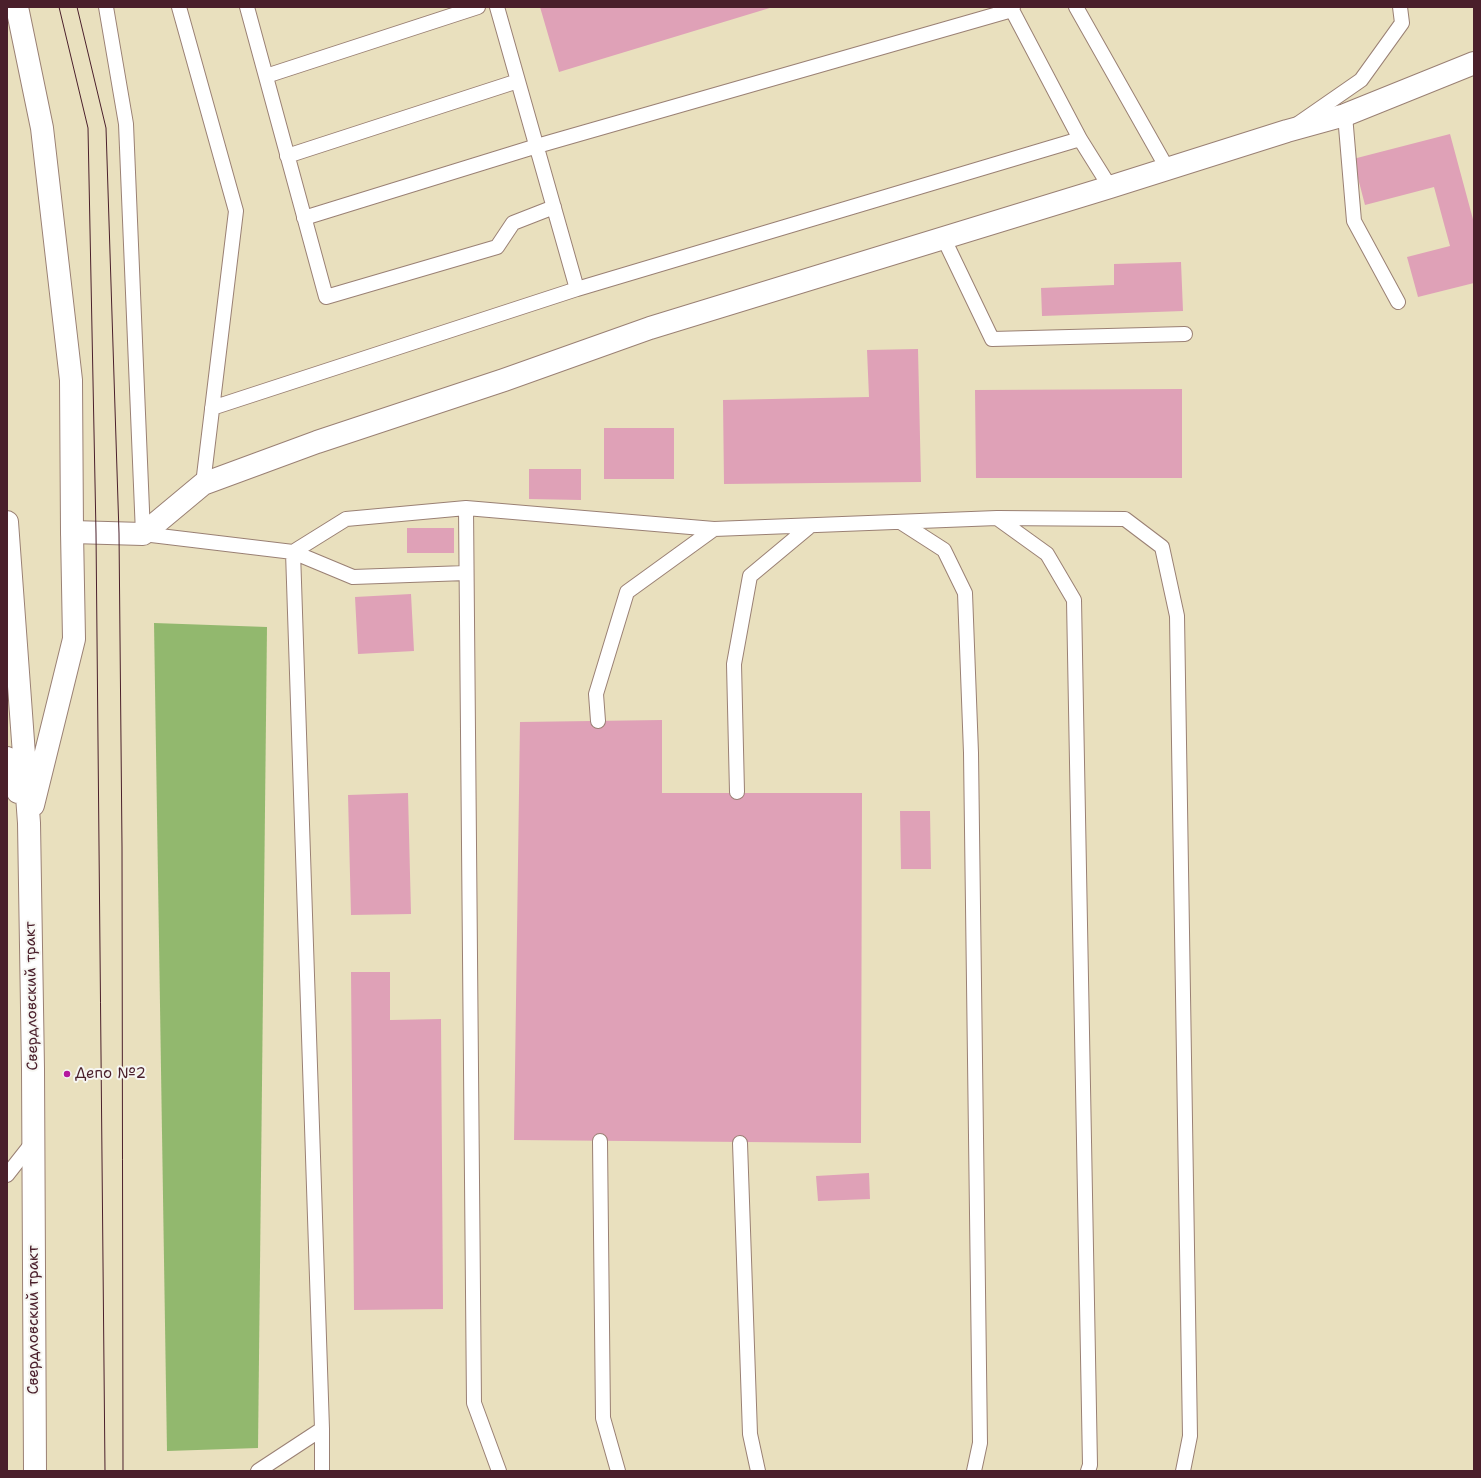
<!DOCTYPE html>
<html>
<head>
<meta charset="utf-8">
<style>
	body { margin:0 }
	#map { position:relative; width:1481px; height:1478px; overflow:hidden; background:#e9e0be; font-family:"Shantell Sans",sans-serif }
	canvas { display:block }
	.frame { position:absolute; inset:0; border:8px solid #4a1f2b; pointer-events:none }
</style>
</head>
<body>
<div id="map">
<canvas width="1481" height="1478"></canvas>
<div class="frame"></div>
</div>
<script>
const ctx = document.querySelector('canvas').getContext('2d');
ctx.lineJoin = 'round';
function fill(path, color) {
  ctx.fillStyle = color;
  ctx.fill(path, 'evenodd');
}
function trace(path, color, width, dash) {
  ctx.strokeStyle = color;
  ctx.lineWidth = width;
  ctx.lineCap = dash ? 'butt' : 'round';
  ctx.setLineDash(dash || []);
  ctx.stroke(path);
}
function write(font, color, halo, rows, align = 'center') {
  ctx.font = font + ' "Shantell Sans",sans-serif';
  ctx.lineWidth = 4;
  ctx.setLineDash([]);
  ctx.textBaseline = 'middle';
  ctx.strokeStyle = halo;
  ctx.fillStyle = color;
  for (const [text, x, y, turn = 0] of rows) {
    ctx.save();
    ctx.translate(x, y);
    ctx.rotate((+turn || 0) * Math.PI / 180);
    ctx.textAlign = isNaN(turn) ? turn : align;
    if (halo) ctx.strokeText(text, 0, 0);
    ctx.fillText(text, 0, 0);
    ctx.restore();
  }
}
fill(new Path2D(`
	M154 623 267 627 258 1448 167 1451Z`), '#92b86e');
fill(new Path2D(`
	M540 7H773L559 72Z
	M1450 134 1474 223V283L1418 297 1407 257 1450 246 1434 187 1365 205 1353 159Z
	M1181 262 1183 311 1042 316 1041 288 1114 285V264Z
	M918 349 921 482 724 484 723 400 869 397 867 350Z
	M1182 389V478H976L975 390Z
	M604 428H674V479H604Z
	M529 469H581V500L529 499Z
	M407 528H454V553H407Z
	M411 594 414 651 358 654 355 597Z
	M662 720V793H862L861 1143 514 1140 520 722Z
	M408 793 411 914 351 915 348 795Z
	M900 811H930L931 869H901Z
	M351 972H390V1020L441 1019 443 1309 354 1310Z
	M869 1173 870 1199 818 1201 816 1176Z`), '#dfa1b7');
const service = new Path2D(`
	M106 7 126 124 143 534 293 552 353 577 466 573
	M179 7 236 211 203 484
	M247 7 326 297 497 247 513 223 554 207
	M1076 7 1167 168
	M1012 10 1080 139 1110 187
	M266 76 478 7
	M1345 115 1354 221 1398 302
	M1299 123 1361 80 1402 23 1400 7
	M287 156 518 81
	M304 218 537 146 1012 10 1013 7
	M943 237 992 339 1185 334
	M577 289 1080 139
	M212 408 577 289 497 7
	M466 508 474 1403 499 1471
	M997 518 1125 519 1162 547 1177 616 1190 1436 1183 1471
	M902 523 944 550 965 593 971 753 980 1443 974 1471
	M293 552 346 519 466 508 714 529 997 518 1047 554 1074 600 1090 1465 1088 1471
	M598 721 596 694 627 592 714 529
	M737 792 734 664 750 576 810 526
	M600 1141 603 1418 618 1471
	M740 1143 750 1434 758 1471
	M7 1175 33 1142
	M322 1429V1471
	M258 1471 322 1429 293 552`);
const minor = new Path2D(`
	M72 532 143 534 203 484 317 442 504 380 650 328 1110 187 1287 131 1345 115 1474 63`);
const primary = new Path2D(`
	M17 7 42 128 71 380 72 532 74 639 33 805
	M7 522 29 823 33 1069 35 1471
	M7 758 18 792`);
trace(service, '#9a8074', 16);
trace(minor, '#9a8074', 24);
trace(primary, '#9a8074', 24);
trace(service, '#fff', 14);
trace(minor, '#fff', 22);
trace(primary, '#fff', 22);
trace(new Path2D(`
	M59 7 88 128 96 533 105 1471
	M77 7 106 128 119 533 122 847 123 1471`), '#4a1f2b', 1);
for (const [x, y, r, color] of [
	[67,1074,4,"#b5179e"]
]) {
  const dot = new Path2D();
  dot.arc(x, y, r, 0, 2 * Math.PI);
  ctx.fillStyle = color;
  ctx.fill(dot);
  trace(dot, '#f6f6f2', 1.5);
}
write('15px', '#4a1f2b', '#f6f6f2', [
	["Свердловский тракт",32,996,-91],
	["Свердловский тракт",34,1320,-90]
]);
write('15px', '#4a1f2b', '#f6f6f2', [
	["Депо №2",75,1074]
], 'left');
</script>
</body>
</html>
